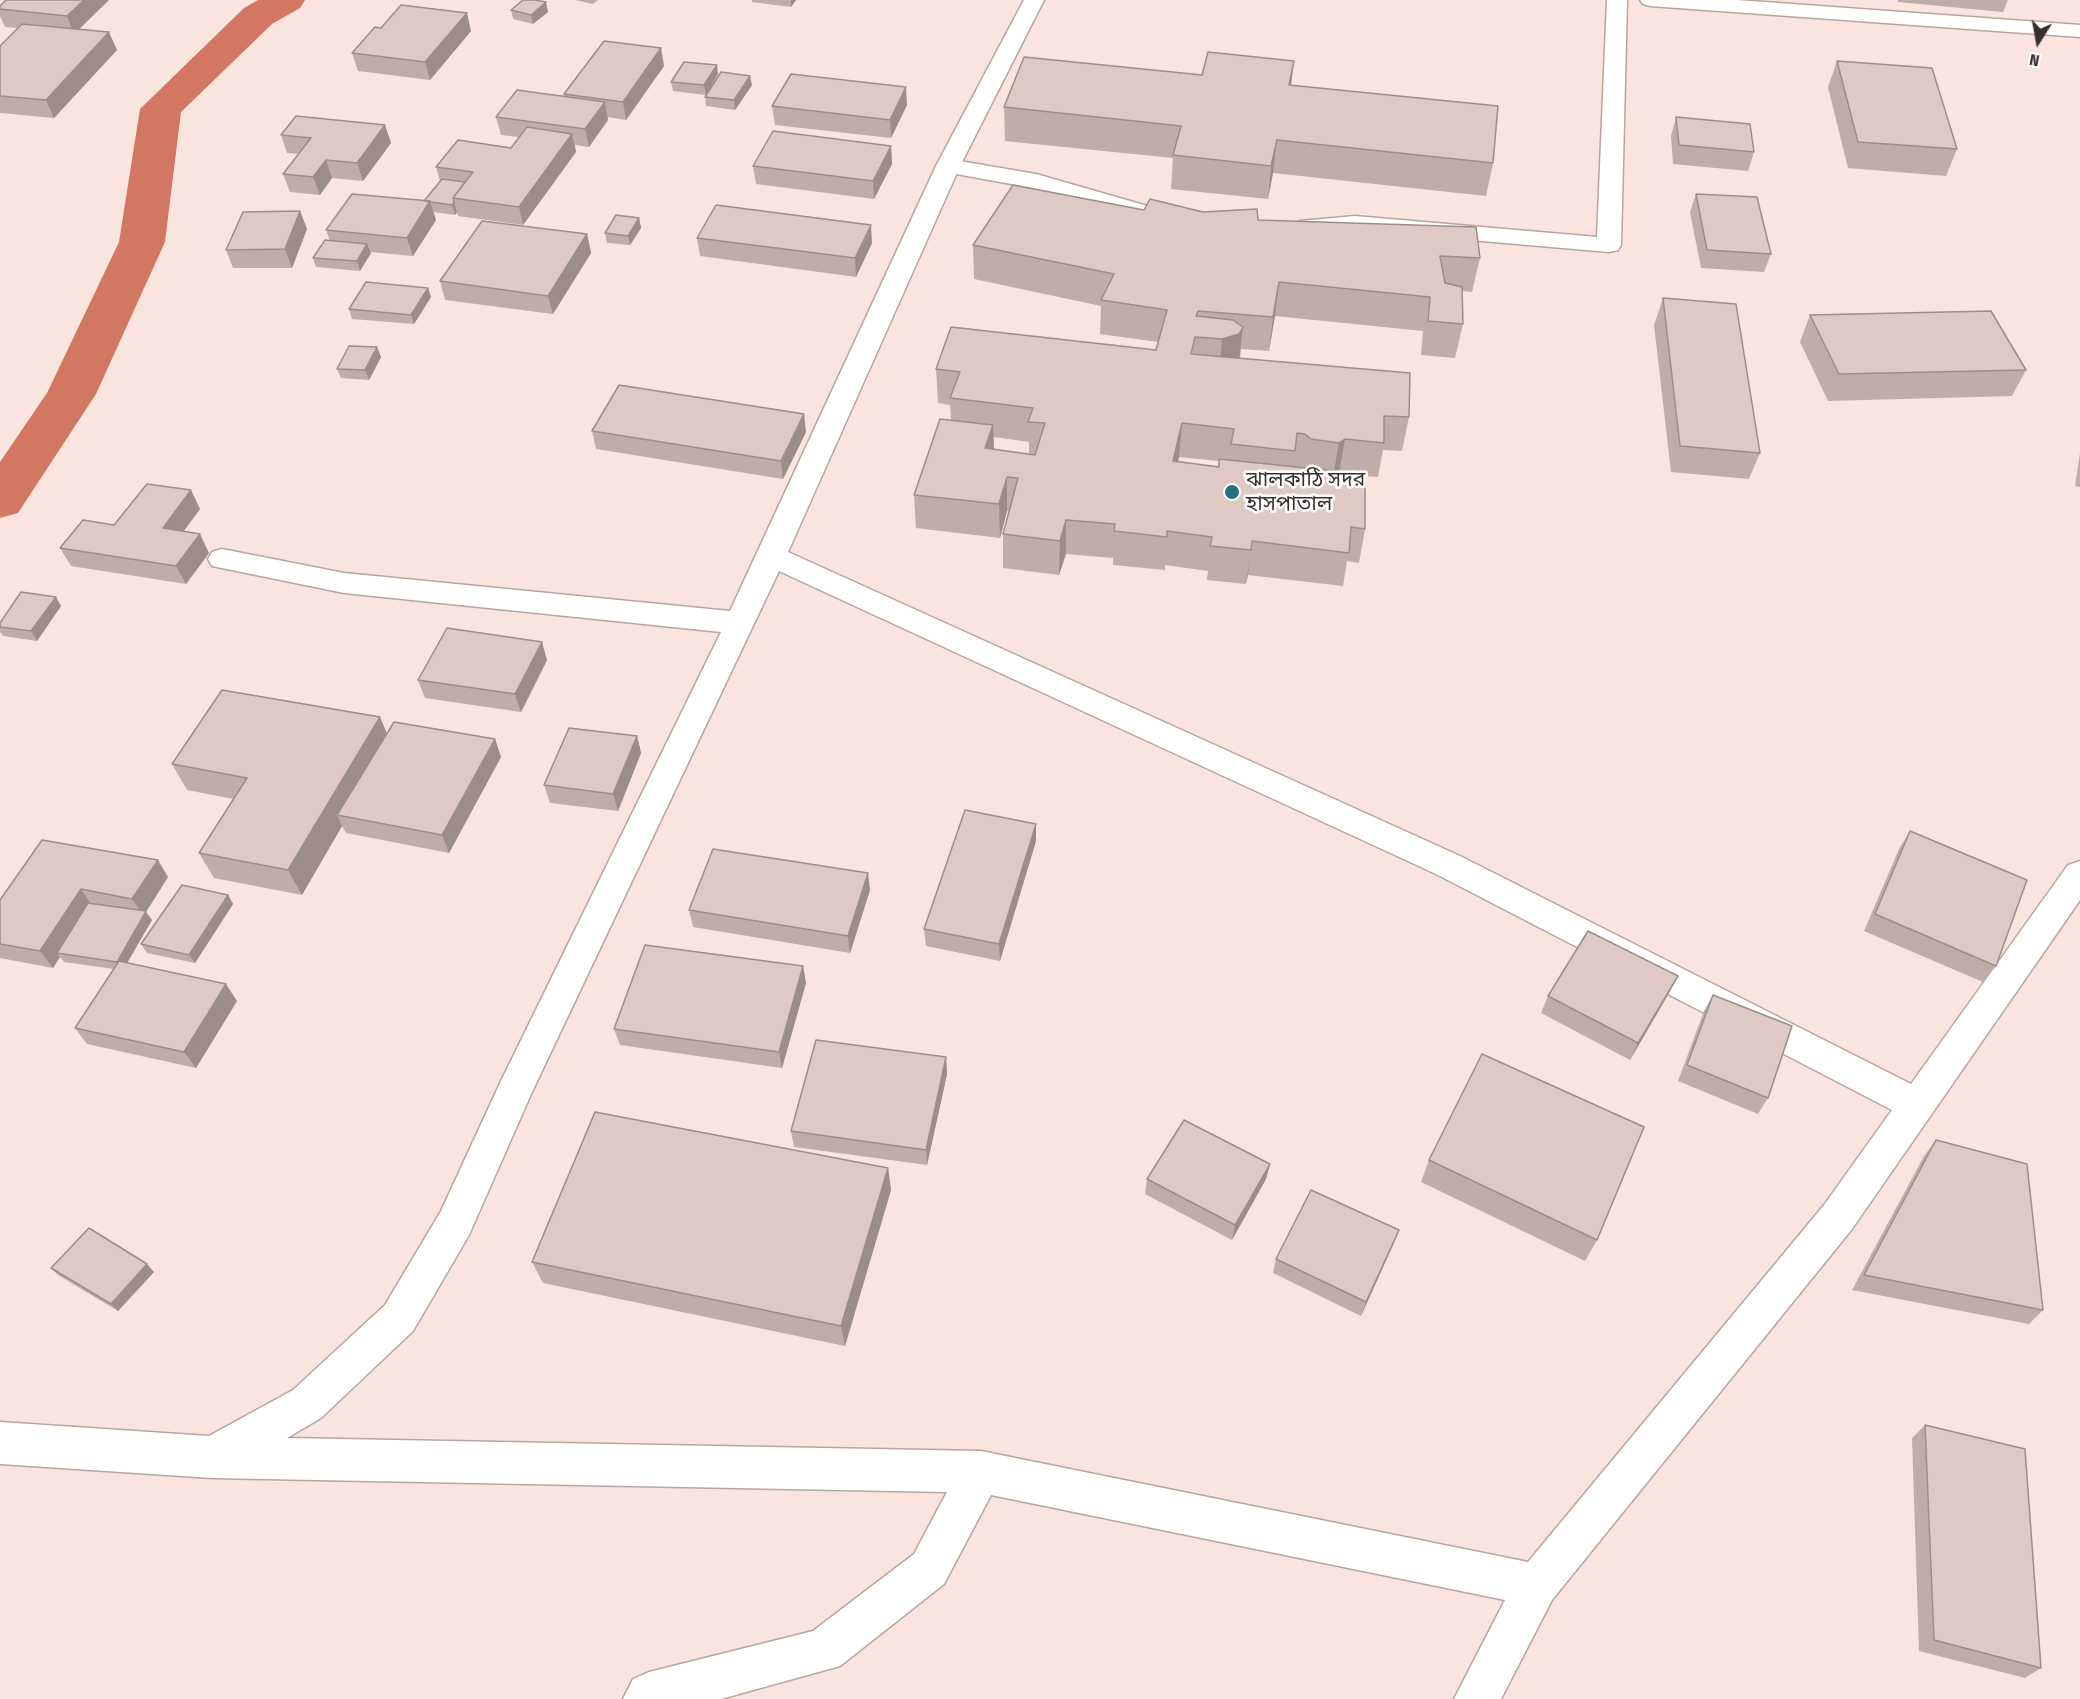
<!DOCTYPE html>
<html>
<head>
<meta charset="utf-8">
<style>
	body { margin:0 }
	#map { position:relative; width:2080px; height:1699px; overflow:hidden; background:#fae4de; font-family:"Fira Sans Condensed",sans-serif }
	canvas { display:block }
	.north { position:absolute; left:2008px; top:12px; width:60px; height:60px; -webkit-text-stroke:4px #fff; paint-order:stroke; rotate:191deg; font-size:16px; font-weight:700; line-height:24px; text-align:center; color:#38302e }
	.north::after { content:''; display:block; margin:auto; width:21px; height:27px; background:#38302e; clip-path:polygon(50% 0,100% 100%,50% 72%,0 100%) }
</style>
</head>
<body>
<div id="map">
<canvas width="2080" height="1699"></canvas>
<div class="north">N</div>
</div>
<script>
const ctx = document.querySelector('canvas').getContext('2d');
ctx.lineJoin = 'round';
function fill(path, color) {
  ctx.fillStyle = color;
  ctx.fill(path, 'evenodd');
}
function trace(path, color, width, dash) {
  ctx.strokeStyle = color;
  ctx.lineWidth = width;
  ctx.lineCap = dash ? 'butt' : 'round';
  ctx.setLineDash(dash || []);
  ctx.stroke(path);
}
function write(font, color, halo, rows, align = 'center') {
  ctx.font = font + ' "Fira Sans Condensed","Noto Sans Bengali",sans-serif';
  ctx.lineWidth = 5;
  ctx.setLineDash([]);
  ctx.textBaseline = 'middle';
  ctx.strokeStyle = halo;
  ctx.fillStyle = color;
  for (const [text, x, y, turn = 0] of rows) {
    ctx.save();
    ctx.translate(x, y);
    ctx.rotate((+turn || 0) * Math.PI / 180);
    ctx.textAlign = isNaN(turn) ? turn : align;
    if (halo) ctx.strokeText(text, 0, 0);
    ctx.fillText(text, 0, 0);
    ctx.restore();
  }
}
fill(new Path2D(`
	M258 0H305L300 8 272 24 181 112 165 242 96 394 18 513 0 518V462L47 393 119 242 140 109 244 8Z`), '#d27862');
const lane = new Path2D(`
	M1607 0H1627L1621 245 1618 250 1609 252 1355 230 1309 233 1300 231 1297 226 1300 221 1355 216 1597 237Z
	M948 159 1036 174 1158 209 1162 214 1158 219 1150 221 1033 188 940 171 936 166 940 161Z`);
const street = new Path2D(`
	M1024 0H1044L960 166 788 552 1460 856 1911 1084 2068 865 2080 861V900L1852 1229 1552 1600 1501 1699H1454L1505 1600 991 1495 944 1584 840 1666 721 1699H623L633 1679 649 1672 813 1631 914 1554 947 1492 212 1478 0 1464V1422L209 1436 293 1390 385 1305 441 1211 501 1081 721 632 344 593 212 566 208 559 212 552 222 549 344 573 730 611 936 166ZM779 571 1436 874 1892 1110 1824 1205 1528 1562 981 1451 287 1438 321 1418 413 1331 469 1235 532 1092Z`);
const secondary = new Path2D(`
	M1640 0H1737L2080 25V37L1650 6 1643 4Z`);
trace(lane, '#b9a59f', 3);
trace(street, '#b9a59f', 3);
trace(secondary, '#b9a59f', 3);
fill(lane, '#fff');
fill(street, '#fff');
fill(secondary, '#fff');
fill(new Path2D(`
	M6 0H109L79 29 117 50 54 118 0 113V46L18 28 5 27 0 16V6Z
	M575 0H598L593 4Z
	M752 0H796L791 7 752 2Z
	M1898 0H2008L2003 12 1898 2Z
	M511 10 548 12 533 24 513 19Z
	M381 28 471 31 430 80 358 71 352 53Z
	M1837 61 1957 149 1946 176 1848 168 1828 87Z
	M664 66 626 120 608 117V120L589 147 575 145 576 152 523 225 458 216 457 212 455 215 433 212 436 220 413 256 370 252 371 253 360 271 316 267 313 258 330 241 326 230 424 201 440 181 436 167 511 148 519 137 501 135 496 117 564 96V94Z
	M718 74 706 95 673 91 671 82Z
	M752 85 735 110 706 106 705 97Z
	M1291 86 1493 163 1486 196 1273 173 1268 199 1171 189 1173 158 1005 141 1004 107Z
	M907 105 891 138 775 125 772 106Z
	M1676 117 1754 152 1748 171 1673 164 1671 136Z
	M385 125 391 143 363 181 332 178 320 195 290 192 283 174 299 154 287 153 281 135Z
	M891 146 892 164 874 199 756 184 753 166Z
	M1696 194 1771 254 1764 272 1701 268 1690 212Z
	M1144 210 1203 212 1480 258 1472 292 1462 291 1463 324 1455 358 1421 355 1423 331 1275 316 1269 351 1241 349 1240 358 1409 417 1402 451 1383 450 1378 477 1365 476V529L1359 563 1347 561 1343 586 1248 575 1246 584 1207 580 1208 571 1165 565V570L1113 565V558L1066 554 1059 575 1003 568V534L1009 511H1007L1000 538 916 528 914 495 951 420 950 405 938 403 936 369 1156 350 1158 342 1100 334 1101 306 974 279 973 245ZM994 437 1029 442V454L994 449ZM1179 457 1219 461 1218 467 1178 462Z
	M300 211 307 229 292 268H233L226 250Z
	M639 218 641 228 630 245 607 243 605 233Z
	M587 234 591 253 553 314 445 300 440 281Z
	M697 238 872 243 856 277 700 256Z
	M428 288 431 297 414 324 352 319 349 309Z
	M1663 298 1760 453 1749 479 1671 472 1654 325Z
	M1810 315 2026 370 2012 396 1828 401 1800 342Z
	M377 347 381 357 369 380 341 378 337 369Z
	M592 431 806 432 783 479 596 449Z
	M2080 453V487L2075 486Z
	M200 509 183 532 209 553 186 584 71 566 60 548 114 525Z
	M61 606 37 641 3 636 0 632V623Z
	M547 660 521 712 425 698 418 680Z
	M387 734 495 739 501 757 449 853 346 833 342 826 302 895 214 878 199 853 234 799 187 790 172 764Z
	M637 736 641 753 618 811 550 803 544 785Z
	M1910 831 1996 966 1983 982 1864 931 1899 849Z
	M1036 841 1000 961 926 946 924 929Z
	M168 877 146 912 152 920 127 963 237 1001 196 1068 87 1044 75 1028 114 969 64 962 60 957 53 968 0 958V900Z
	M870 890 850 953 693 927 689 910Z
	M228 895 233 904 195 963 147 953 141 944Z
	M803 966 806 983 782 1068 620 1045 614 1029Z
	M1669 993 1630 1060 1541 1013 1548 996Z
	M1713 995 1768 1098 1758 1114 1678 1081 1704 1011Z
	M946 1057 947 1074 927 1165 794 1147 791 1131Z
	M1936 1140 2043 1310 2029 1324 1852 1290 1924 1156Z
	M1429 1160 1597 1240 1585 1261 1421 1182Z
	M1270 1164 1266 1179 1232 1240 1145 1194 1147 1179Z
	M888 1168 891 1190 845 1346 543 1283 532 1262Z
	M1399 1230 1393 1245 1361 1316 1273 1273 1276 1259Z
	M51 1268 154 1272 118 1311 58 1275Z
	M1925 1425 2041 1668 2025 1678 1919 1651 1912 1438Z`), '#c0ada8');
fill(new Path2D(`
	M84 0H109L74 34 67 16Z
	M791 0H796L791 7Z
	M546 2 548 12 533 24 531 15Z
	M467 13 471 31 430 80 425 62Z
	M109 32 117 50 54 118 46 100Z
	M661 48 664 66 626 120 623 102Z
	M1294 61 1290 94 1289 85Z
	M717 65 718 74 706 95 704 85Z
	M750 76 752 85 735 110 734 100Z
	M906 87 907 105 891 138 890 120Z
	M605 102 608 120 589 147 585 129Z
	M385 125 391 143 363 181 357 163Z
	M572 134 576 152 523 225 519 207Z
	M1277 140 1273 173 1268 199 1271 166Z
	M891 146 892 164 874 199 873 181Z
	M326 160 332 178 320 195 313 177Z
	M430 201 436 220 413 256 407 238Z
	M454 202 457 212 455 215 452 205Z
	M300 211 307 229 292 268 285 249Z
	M639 218 641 228 630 245 628 236Z
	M871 225 872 243 856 277 855 258Z
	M587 234 591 253 553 314 548 296Z
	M367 244 371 253 360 271 357 261Z
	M1279 282 1275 316 1269 351 1273 317Z
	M428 288 431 297 414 324 411 315Z
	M1243 327 1239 361 1219 373 1222 339Z
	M377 347 381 357 369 380 365 370Z
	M804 414 806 432 783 479 781 461Z
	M1182 423 1179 457 1170 495 1173 461Z
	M993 425 994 459 985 448Z
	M1345 439 1339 473 1333 477 1339 443Z
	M1007 477V511L1000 538 999 504Z
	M191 490 200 509 172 547 163 528Z
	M1066 520V554L1059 575 1060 541Z
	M200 534 209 553 186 584 176 566Z
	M1252 541 1248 575 1246 584 1251 550Z
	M56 597 61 606 37 641 31 631Z
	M542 642 547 660 521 712 515 694Z
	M380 717 391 743 337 815 342 826 302 895 288 870Z
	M637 736 641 753 618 811 613 794Z
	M495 739 501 757 449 853 442 835Z
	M1036 824V841L1000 961 999 944Z
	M158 860 168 877 146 912 152 920 123 970 117 962 143 915 132 899Z
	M868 873 870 890 850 953 848 936Z
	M81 889 93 907 57 953 60 957 53 968 40 951Z
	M228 895 233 904 195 963 189 955Z
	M803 966 806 983 782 1068 779 1052Z
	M1678 976 1669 993 1630 1060 1638 1043Z
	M226 984 237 1001 196 1068 184 1052Z
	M946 1057 947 1074 927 1165 926 1150Z
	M1270 1164 1266 1179 1232 1240 1235 1225Z
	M888 1168 891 1190 845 1346 841 1326Z
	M1399 1230 1393 1245 1361 1316 1366 1302Z
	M147 1264 154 1272 118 1311 111 1304Z`), '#9c8d88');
const building = new Path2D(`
	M6 0H84L67 16 0 9V6Z
	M523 0H535L546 2 531 15 511 10Z
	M401 5 467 13 425 62 352 53 375 27 381 28Z
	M22 24 109 32 46 100 0 96V46Z
	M604 41 661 48 623 102 564 94Z
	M1208 52 1294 61 1289 85 1498 106 1493 163 1277 140 1271 166 1173 155 1181 126 1004 107 1024 57 1202 75Z
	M1837 61 1932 68 1957 149 1858 142Z
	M684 62 717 65 704 85 671 82Z
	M721 72 750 76 734 100 705 97Z
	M791 74 906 87 890 120 772 106Z
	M517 90 605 102 585 129 496 117Z
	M296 116 385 125 357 163 326 160 313 177 283 174 311 138 281 135Z
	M1676 117 1750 124 1754 152 1679 145Z
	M527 127 572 134 519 207 453 198 473 172 436 167 458 140 511 148Z
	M773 131 891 146 873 181 753 166Z
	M442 179 465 182 453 198 454 202 452 205 424 201Z
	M1013 185 1144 210 1150 199 1203 212 1257 209 1258 220 1476 227 1480 258 1440 256 1445 283 1462 287 1463 324 1428 321 1430 297 1279 282 1273 317 1198 311 1196 316 1233 320 1243 327 1239 334 1222 339 1195 337 1191 354 1410 373 1409 417 1384 416V443L1345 439 1339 443 1311 439 1305 434 1297 433 1295 451 1231 444 1234 429 1182 423 1173 461 1219 467V459L1365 474V529L1351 527 1349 553 1252 541 1251 550 1210 546 1212 537 1167 531V537L1114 531 1115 524 1066 520 1060 541 1003 534 1018 478 1007 477 999 504 914 495 940 419 993 425 985 448 1035 455 1045 423 1028 422 1033 408 950 398 960 372 936 369 951 327 1156 350 1167 310 1101 300 1114 274 973 245Z
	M352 194 430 201 407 238 326 230Z
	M1696 194 1757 197 1771 254 1707 250Z
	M716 205 871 225 855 258 697 238Z
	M300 211 285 249 226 250 243 212Z
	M616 215 639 218 628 236 605 233Z
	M482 221 587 234 548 296 440 281Z
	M325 240 367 244 357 261 313 258Z
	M366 282 428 288 411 315 349 309Z
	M1663 298 1736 304 1760 453 1680 446Z
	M1991 311 2026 370 1839 374 1810 315Z
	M349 346 377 347 365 370 337 369Z
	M619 385 804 414 781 461 592 431Z
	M147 484 191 490 163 528 200 534 176 566 60 548 83 520 114 525Z
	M21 592 56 597 31 631 0 627V623Z
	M447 628 542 642 515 694 418 680Z
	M222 690 380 717 288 870 199 853 247 778 172 764Z
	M394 722 495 739 442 835 337 815Z
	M569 728 637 736 613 794 544 785Z
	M965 810 1036 824 999 944 924 929Z
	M1910 831 2027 880 1996 966 1875 914Z
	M42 840 158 860 132 899 81 889 40 951 0 944V900Z
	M713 849 868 873 848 936 689 910Z
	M182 885 228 895 189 955 141 944Z
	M88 903 146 911 117 962 57 953Z
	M1588 931 1678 976 1638 1043 1548 996Z
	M645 945 803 966 779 1052 614 1029Z
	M119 961 226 984 184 1052 75 1028Z
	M1713 995 1792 1026 1768 1098 1687 1065Z
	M816 1040 946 1057 926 1150 791 1131Z
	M1482 1054 1644 1127 1597 1240 1429 1160Z
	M595 1112 888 1168 841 1326 532 1262Z
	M1184 1120 1270 1164 1235 1225 1147 1179Z
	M1936 1140 2027 1164 2043 1310 1864 1275Z
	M1311 1190 1399 1230 1366 1302 1276 1259Z
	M89 1228 147 1264 111 1304 51 1268Z
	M1925 1425 2025 1449 2041 1668 1934 1640Z`);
fill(building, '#dfc9c3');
trace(building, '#9c8d88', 1.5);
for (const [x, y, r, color] of [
	[1232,492,8,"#27717a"]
]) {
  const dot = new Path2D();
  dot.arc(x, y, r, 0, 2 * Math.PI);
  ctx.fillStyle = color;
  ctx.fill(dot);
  trace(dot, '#fff', 2);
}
write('21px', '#38302e', '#fff', [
	["ঝালকাঠি সদর",1246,480],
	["হাসপাতাল",1246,504]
], 'left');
</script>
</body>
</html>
